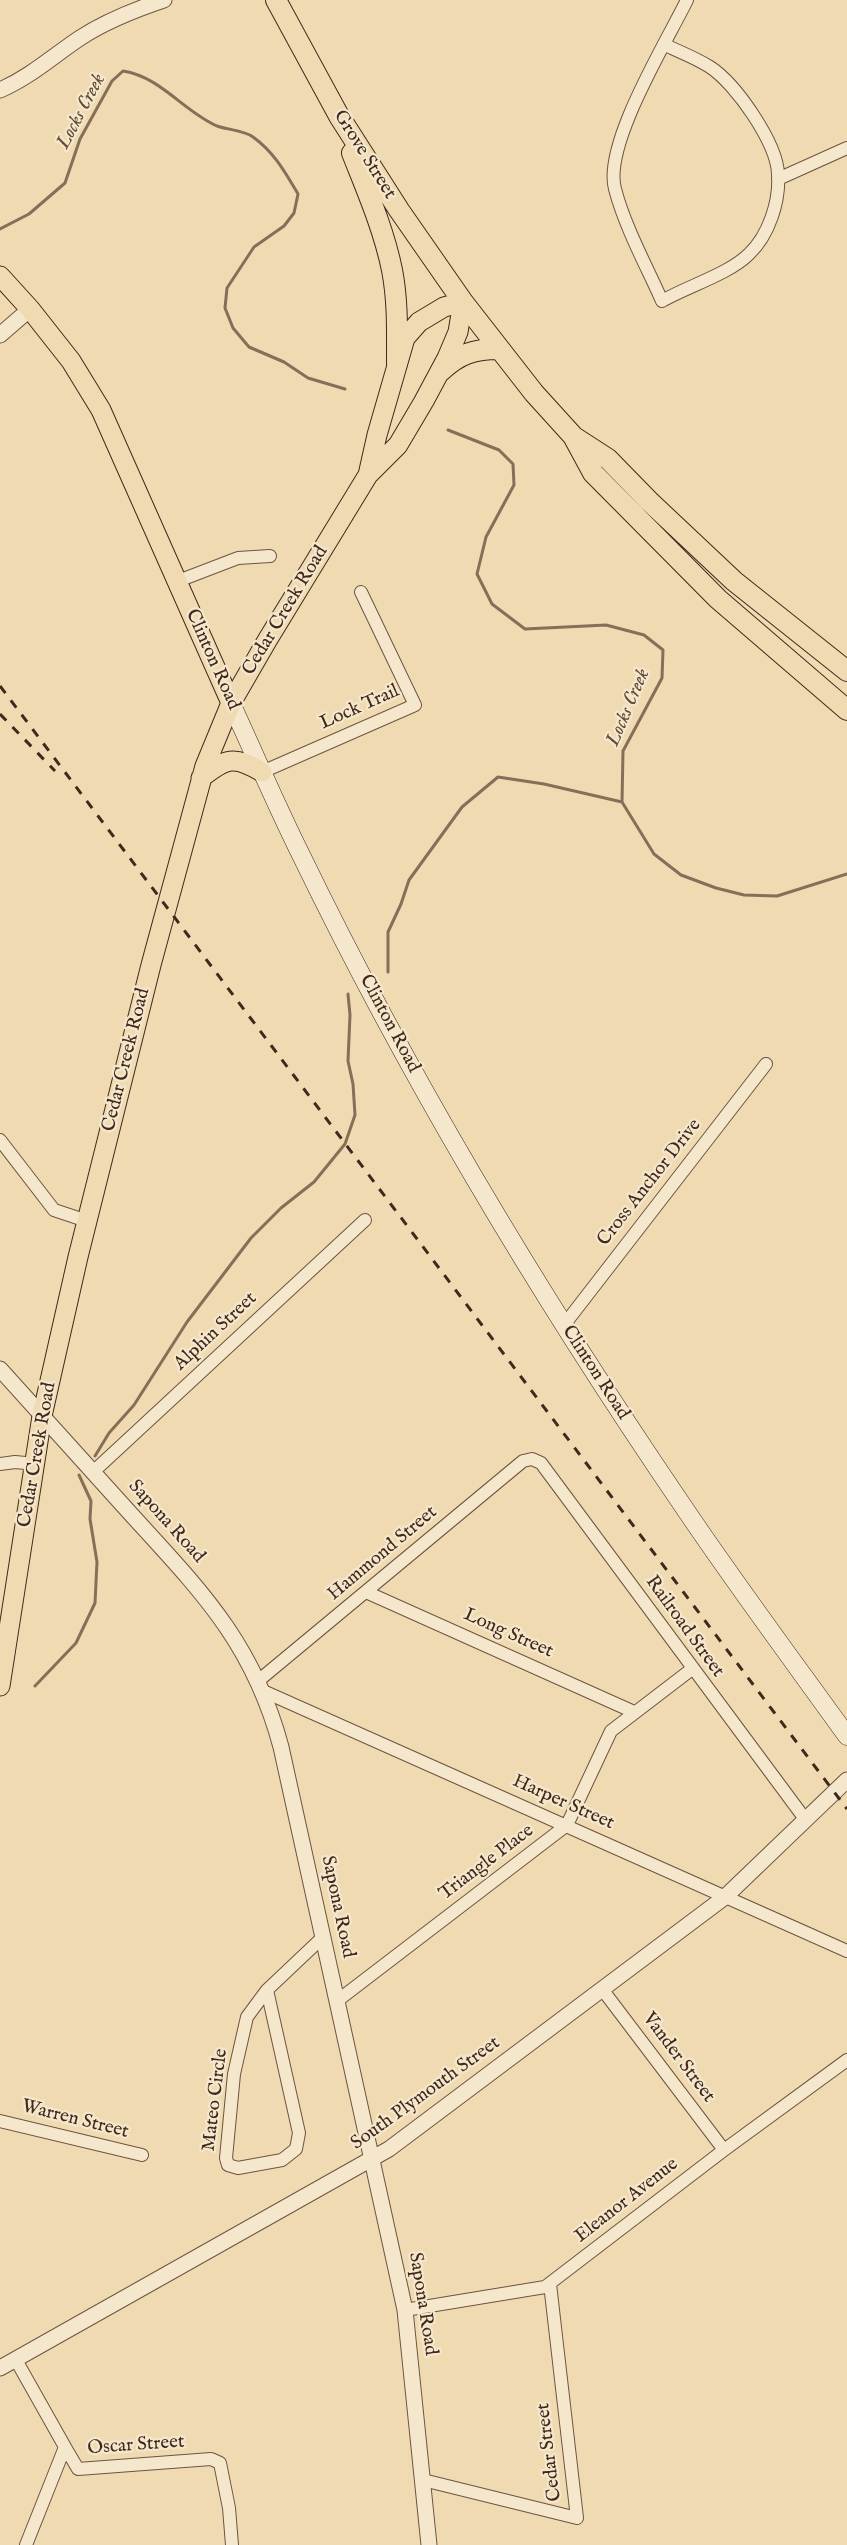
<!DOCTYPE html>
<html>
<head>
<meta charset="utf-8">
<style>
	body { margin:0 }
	canvas { display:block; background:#f0dab1 }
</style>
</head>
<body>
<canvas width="847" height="2545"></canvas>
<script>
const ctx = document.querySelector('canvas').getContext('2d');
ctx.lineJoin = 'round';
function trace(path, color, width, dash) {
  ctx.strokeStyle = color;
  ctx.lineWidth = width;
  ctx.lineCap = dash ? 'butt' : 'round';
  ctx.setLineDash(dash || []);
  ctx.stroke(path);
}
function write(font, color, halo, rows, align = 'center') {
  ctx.font = font + ' "IM FELL English",serif';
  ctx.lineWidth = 4.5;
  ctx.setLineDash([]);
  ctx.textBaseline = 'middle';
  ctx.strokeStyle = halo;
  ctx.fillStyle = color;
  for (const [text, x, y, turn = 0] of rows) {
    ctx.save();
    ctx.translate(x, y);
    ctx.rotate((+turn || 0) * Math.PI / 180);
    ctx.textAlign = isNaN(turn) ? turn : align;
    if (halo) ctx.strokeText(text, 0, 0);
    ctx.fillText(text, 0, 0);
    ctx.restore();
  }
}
trace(new Path2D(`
	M0 229 29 214 65 183 80 139 112 81 123 71C161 77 183 111 217 126 228 130 244 130 253 137 274 152 285 172 298 194L294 213 284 226 254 247 227 288 225 308 233 328 249 347 284 362 308 378 345 389
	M448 430 499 450 513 464 514 485 486 537 477 574 492 604 525 629 606 625 644 635 663 650 662 678 623 751 622 802 654 854 681 875 716 888 744 895 777 896 847 874
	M388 972V932L401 904 409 880 462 807 498 777 544 784 622 802
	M95 1456 109 1433 134 1405 187 1322 251 1238 281 1208 314 1182 345 1144 355 1115 353 1084 348 1061 350 1015 348 994
	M35 1686 76 1643 95 1603 97 1562 90 1519 91 1501 79 1475`), '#866e58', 3);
const minor = new Path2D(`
	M665 45C680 52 696 58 710 67 736 84 777 143 778 174 780 201 769 235 749 254 729 274 688 286 662 301 646 265 625 227 615 189 603 145 666 43 687 0
	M778 179 847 148
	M178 581 238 558 270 556
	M262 772 415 705 361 592
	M0 1140 54 1210 87 1221
	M564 1325 766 1064
	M0 1464 15 1462 36 1464
	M93 1472 365 1220
	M366 1592 634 1712
	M258 1681 523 1461 532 1459 541 1463 805 1819
	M263 1691 847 1951
	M602 1989 724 2150
	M267 1990 299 2133 296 2149 282 2160 238 2168 228 2165 226 2158 234 2074 247 2017 267 1990 323 1937
	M337 2001 567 1825 611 1731 692 1669
	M0 2121 142 2155
	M405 2310 545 2287 724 2150 847 2060
	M16 2360 65 2447 26 2545
	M65 2447 78 2469 211 2459 220 2463 229 2508 232 2545
	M423 2480 577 2518 550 2284`);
const tertiary = new Path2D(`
	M0 90C30 77 53 56 80 38 106 21 134 10 164 0
	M0 335 30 309
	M0 1369C43 1417 86 1464 129 1512 200 1590 253 1642 281 1747L405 2310 429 2545
	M0 2368 389 2149 725 1897 847 1780`);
const secondary = new Path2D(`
	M231 703C255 755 277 807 302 857 412 1084 543 1301 685 1509 737 1586 793 1661 847 1736`);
const primary = new Path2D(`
	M0 276 30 309 71 361 101 410 231 703
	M201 778C226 758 234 755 262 772
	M0 1686 42 1416 78 1257 151 965 205 766 231 703 268 639 368 475 398 445 424 401 447 358 458 332 463 302 444 307 419 322 405 338 377 435 368 475`);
const trunk = new Path2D(`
	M276 0 339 116 399 210 463 302 534 393 573 436 593 473 718 599 847 710
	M352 153C367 191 384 230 392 270 398 301 397 331 397 363
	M441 371C459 354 474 349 499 349
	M574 437 608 459 649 501 734 581 847 671`);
trace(minor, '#6d5442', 14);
trace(tertiary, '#6d5442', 17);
trace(secondary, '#41281d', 19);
trace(primary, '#41281d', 21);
trace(trunk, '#41281d', 22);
trace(minor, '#f5e7cc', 12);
trace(tertiary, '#f5e7cc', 15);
trace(secondary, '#f5e7cc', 18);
trace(primary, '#f0dab1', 19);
trace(trunk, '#f0dab1', 20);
trace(new Path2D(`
	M0 686 847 1809
	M0 714 55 771`), '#41281d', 3, [9, 9]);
write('19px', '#41281d', '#f5e7cc', [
	["Grove Street",364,155,58],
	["Cedar Creek Road",286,611,-59],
	["Clinton Road",212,660,66],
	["Lock Trail",360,708,-24],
	["Clinton Road",389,1024,62],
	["Cedar Creek Road",127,1060,-76],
	["Cross Anchor Drive",650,1183,-52],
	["Alphin Street",216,1332,-43],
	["Clinton Road",595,1373,57],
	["Cedar Creek Road",38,1455,-80],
	["Sapona Road",166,1522,48],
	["Hammond Street",383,1554,-40],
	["Railroad Street",684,1627,54],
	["Long Street",508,1634,24],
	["Harper Street",563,1803,24],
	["Triangle Place",487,1863,-37],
	["Sapona Road",337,1907,78],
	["Vander Street",678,2058,53],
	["South Plymouth Street",426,2094,-36],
	["Mateo Circle",216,2100,-83],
	["Warren Street",75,2120,14],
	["Eleanor Avenue",627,2201,-38],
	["Sapona Road",422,2304,81],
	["Oscar Street",136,2446,-4],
	["Cedar Street",550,2452,-97]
]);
write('italic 20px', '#644b3a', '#f5e7cc', [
	["Locks Creek",82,112,-62],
	["Locks Creek",629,708,-67]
]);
</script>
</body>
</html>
